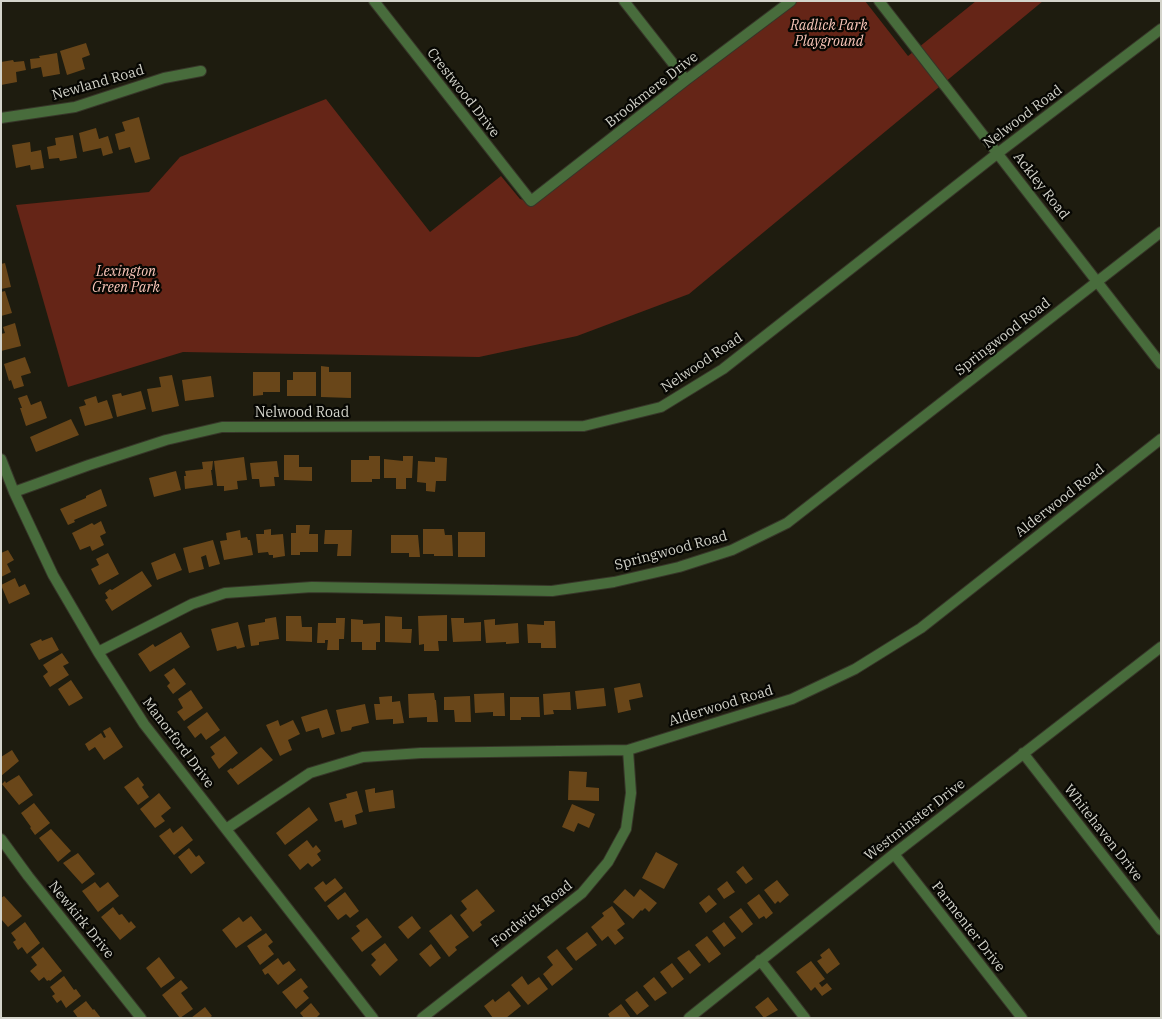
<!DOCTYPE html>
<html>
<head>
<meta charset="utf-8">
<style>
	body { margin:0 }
	#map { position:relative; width:1162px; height:1019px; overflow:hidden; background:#1e1c0f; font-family:"IBM Plex Serif",serif }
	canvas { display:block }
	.frame { position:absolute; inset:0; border:2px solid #d4d4cb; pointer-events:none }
</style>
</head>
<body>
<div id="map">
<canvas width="1162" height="1019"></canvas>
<div class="frame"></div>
</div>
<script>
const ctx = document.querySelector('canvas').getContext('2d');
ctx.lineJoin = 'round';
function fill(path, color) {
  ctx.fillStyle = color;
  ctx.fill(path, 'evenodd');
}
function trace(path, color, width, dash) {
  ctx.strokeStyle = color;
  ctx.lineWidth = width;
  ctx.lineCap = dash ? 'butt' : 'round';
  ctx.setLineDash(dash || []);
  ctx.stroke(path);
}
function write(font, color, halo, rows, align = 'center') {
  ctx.font = font + ' "IBM Plex Serif",serif';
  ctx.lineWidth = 4.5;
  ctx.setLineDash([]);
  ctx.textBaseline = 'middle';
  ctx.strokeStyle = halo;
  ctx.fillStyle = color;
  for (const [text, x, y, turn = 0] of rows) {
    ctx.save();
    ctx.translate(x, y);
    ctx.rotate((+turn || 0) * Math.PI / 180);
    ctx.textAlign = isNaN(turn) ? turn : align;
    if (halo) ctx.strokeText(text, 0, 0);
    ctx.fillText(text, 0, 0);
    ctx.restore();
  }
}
fill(new Path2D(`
	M798 1H865L908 56 976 1H1043L689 294 577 336 479 357 183 352 68 387 16 205 149 192 180 157 326 99 430 232 501 176 520 199 534 203Z`), '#652517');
fill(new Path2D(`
	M86 43 90 55 82 58 85 69 67 75 60 51Z
	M57 53 60 74 43 77 41 67 31 69 30 59 40 58 39 56Z
	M13 60 14 62 24 61 26 70 16 72 17 82 1 85V62Z
	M139 117 150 159 135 163 130 147 119 150 115 134 125 131 122 122Z
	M96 128 99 139 108 136 113 153 103 156 101 148 83 152 79 133Z
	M73 135 77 158 60 161 59 158 49 159 47 147 56 145 55 138Z
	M30 142 31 152 41 150 44 168 31 170 30 165 16 168 12 145Z
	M5 263 11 287 1 289V264Z
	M5 291 12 313 1 316V292Z
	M15 323 21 346 1 351V334L5 333 3 327Z
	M25 357 31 373 21 376 24 386 14 389 11 380 9 381 4 364Z
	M321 366 329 367V372H351V398L321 397Z
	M253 372H280V392H263V395L253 396Z
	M293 372H316V396H287V380H293Z
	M172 375 179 406 152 412 147 389 161 387 159 377Z
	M211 376 214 397 185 401 182 380Z
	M141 391 146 409 117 417 112 395 121 393 122 396Z
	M27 395 31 405 41 401 47 418 26 426 20 408H22L18 398Z
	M96 396 98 403 107 400 113 418 85 426 79 407 86 405 84 400Z
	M71 419 79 435 36 452 30 437Z
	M284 455H299V467H312V481L284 480Z
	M369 456H380V479H372V482H351V460H369Z
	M403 456H413L412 478H406V489H396V478H384V459L403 461Z
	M244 457 247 480 237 481 238 489 224 491V486H217L214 461Z
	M435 457 447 458 446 481H436L435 492 426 491V483L417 482 418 461 435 462Z
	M213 461 212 470H211L213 485 185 489 184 476H186L185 471 203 469 202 462Z
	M277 461 279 477H274L275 486 260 487 259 479H252L250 463Z
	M176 471 181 490 154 497 149 478Z
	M101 489 107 506 74 520 75 522 68 525 60 509 86 498V496Z
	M101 521 106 533 100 536 104 545 92 551 90 546 80 550 72 533 92 523 94 525Z
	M296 525H310L309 534H318V552H300V555H291V533H296Z
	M271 529V535L283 534 285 556 273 558V555H269L268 552 258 553 256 534H264V530Z
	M423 529H444L445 535H452L453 556H434V554H423Z
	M240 530 241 538 247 537 248 540H250L253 555 224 560 220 541 227 540 226 533Z
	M325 530H352L351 556H337L338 544H324Z
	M458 532H485V557H458Z
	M391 535H418L420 557H409V553H391Z
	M213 540 220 564 209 567 206 555 201 557 204 569 189 573 183 548Z
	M8 550 14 560 7 564 11 572 1 577V553Z
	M108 553 119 574 99 585 91 569 99 565 96 559Z
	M175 553 182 570 157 580 151 563Z
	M142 571 152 586 112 611 105 600 108 598 105 593 110 589 112 590Z
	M15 578 19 587 25 584 30 594 9 604 1 585Z
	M447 615V641H438L439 651H424V644L419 645 418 616Z
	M286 616H301L302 627H312V642L286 641Z
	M385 616 402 617V629H412L411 643 385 642Z
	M276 617 279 639 259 642V645L251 646 248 625 265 622V619Z
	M336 618H345L344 639H339V650H327L328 640H325V643H317L318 623H336Z
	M451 618H464V623L481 622V641L453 642Z
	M351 619 363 620V624L380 623V642H376V650H362V642H351Z
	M495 619V625L518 623 519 643 506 644V642L486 643 484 620Z
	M544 621H555L556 648H541V643H528L527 624 544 625Z
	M238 622 245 647 237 649 236 646 217 651 211 629Z
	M181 632 190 647 150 672 138 654 153 644 155 647Z
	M52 637 59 650 39 660 30 644 41 639 42 641Z
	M62 653 69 663 63 666 69 675 50 687 43 676 48 672 43 665Z
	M174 668 186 684 173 694 167 686 170 683 164 675Z
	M71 680 83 698 69 706 58 689Z
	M640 683 643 697 629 700 631 710 618 713 614 688Z
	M604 688 606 706 577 709 575 691Z
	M191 690 203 708 184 721 177 712 183 708 178 699Z
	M570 692 571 710H553L554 714 544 715 543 694Z
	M434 693 435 700H436L438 722H427V717L409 718 408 694Z
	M504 693 505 716H493V712L475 713 474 694Z
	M392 696V702L400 701 404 723 393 724V719L376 720 374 704H380L379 697Z
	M470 696 471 722H455L454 710H444V697Z
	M510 697H539L540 717H521V720H510Z
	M365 704 369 723 352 727 351 730 341 732 336 710Z
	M327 709 335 734 322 738 319 728 306 732 301 717Z
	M207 712 220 730 206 740 201 733 195 738 187 727Z
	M278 720 280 726 293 720 300 734 288 740 292 750 280 756 266 725Z
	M110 727 123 747 104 760 95 747 89 751 85 744 101 733 104 738 106 737 103 731Z
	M225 736 238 753 219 769 211 757 215 754 210 747Z
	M261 747 273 760 238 785 227 771 231 768 232 769Z
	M12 750 19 761 1 776V757Z
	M569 771 587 772 586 787 599 788V801L568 800Z
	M19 775 33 795 19 805 2 784 5 781 6 783Z
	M138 777 144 785 142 787 149 797 138 805 124 787Z
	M375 788V793L393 790 395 808 369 812 365 790Z
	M357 791 363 812 355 815 357 824 344 828 342 820 335 822 329 803 347 798 346 794Z
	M159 793 171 808 161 816 165 821 155 828 140 809Z
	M34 803 50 823 35 835 30 828 31 827 21 813Z
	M572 804 595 814 589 828 578 823 574 832 562 827Z
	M309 807 318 820 285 845 276 833Z
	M182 826 193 840 174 855 159 836 170 828 173 833Z
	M51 829 71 851 58 862 39 838Z
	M307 840 313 848 316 845 321 851 317 854 321 860 312 867 308 863 300 870 288 855Z
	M189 848 196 857 199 855 205 863 191 874 178 857Z
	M656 852 678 864 664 889 642 878Z
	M78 853 95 874 82 884 63 863Z
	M743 866 753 879 746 884 736 872Z
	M335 878 343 888 325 902 314 888 323 881 326 885Z
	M777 880 789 895 780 903 778 901 775 904 764 890Z
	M727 881 735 892 724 899 717 889Z
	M95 882 100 888 108 882 119 896 98 912 82 891Z
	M477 889 495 911 480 922 482 925 473 932 460 915 467 909 461 901Z
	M625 889 634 897 640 889 657 903 649 912 645 908 642 911 641 910 633 919 613 902Z
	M345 892 359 911 350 918 346 914 338 920 327 906Z
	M759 894 773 913 766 919 764 916 759 919 747 903Z
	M709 895 717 904 706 913 699 903Z
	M4 896 22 916 8 927 1 919V898Z
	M612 906 625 924 617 930 624 938 615 945 608 936 602 941 591 927 604 916 602 913Z
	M113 907 119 915 122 914 129 923 131 921 136 927 120 940 101 917Z
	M741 908 753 924 742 933 729 917Z
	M451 914 469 937 455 947 457 950 449 957 429 931Z
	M251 916 262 930 236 948 222 930 239 917 243 922Z
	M412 916 421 928 408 939 398 927Z
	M367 918 382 937 362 952 351 938 360 931 356 926Z
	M25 922 40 943 27 954 22 947 18 950 13 942 16 940 11 933Z
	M724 922 736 938 724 947 712 931Z
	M587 932 597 945 576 961 566 948Z
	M266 933 273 942 268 946 274 954 260 965 247 946Z
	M707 936 721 954 709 963 695 945Z
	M385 943 398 960 380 976 371 965 376 960 371 954Z
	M431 944 441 958 430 967 419 954Z
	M43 947 62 971 50 981 49 980 47 981 44 977 39 981 30 971 37 965 31 957Z
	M829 948 840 964 827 974 817 961 822 958 820 955Z
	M557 949 573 969 552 986 543 974 553 965 547 957Z
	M689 950 701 965 690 974 677 958Z
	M159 957 175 978 161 988 146 968Z
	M278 958 283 965 289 961 296 970 278 985 268 973 265 975 262 970Z
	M811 961 825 979 819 983 822 987 827 983 832 989 822 996 815 987 811 991 796 972Z
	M672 963 684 979 672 988 660 972Z
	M64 976 74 990 76 989 81 996 66 1008 61 1000 57 1003 52 996 55 994 50 987Z
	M522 976 528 985 539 977 548 989 528 1005 511 985Z
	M654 977 667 993 655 1001 643 986Z
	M301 978 308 987 303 991 309 998 296 1009 282 992Z
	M181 980 188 988 181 993 193 1009 180 1018 162 995Z
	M509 991 521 1006 506 1018H493L484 1006 493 999 495 1002Z
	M637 991 649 1006 637 1015 625 1000Z
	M768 997 778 1010 764 1018 755 1007Z
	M86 1001 93 1010 94 1009 101 1018H78L73 1011Z
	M311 1003 320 1014 316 1018H304L300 1013Z
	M621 1004 631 1018H610L608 1014Z
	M205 1007 212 1016 209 1018H191Z`), '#694619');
const minor = new Path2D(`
	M374 1 531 201 686 80 791 1
	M624 1 686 80
	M879 1 1161 364
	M1 118 75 107 164 78 201 71
	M1 459 14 492 53 575 98 652 144 724 373 1018
	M14 492 89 465 166 440 222 427 584 426 661 407 723 369 998 153 1161 29
	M98 652 192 604 225 593 312 587 552 591 614 582 679 567 732 550 787 523 1161 232
	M1023 753 1161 930
	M226 829 310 773 363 757 421 753 628 750 792 699 855 669 921 628 1161 439
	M1 839 28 876 141 1018
	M894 854 1022 1018
	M760 960 805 1018
	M422 1018 582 893 608 862 626 829 631 793 628 750
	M689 1018 894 854 1161 647`);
trace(minor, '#373629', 12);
trace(minor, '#486c3c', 10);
write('italic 14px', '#fac6b9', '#070703', [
	["Radlick Park",829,26],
	["Playground",829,42],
	["Lexington",126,272],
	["Green Park",126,288]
]);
write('14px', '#d4d4cb', '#070703', [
	["Newland Road",98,83,-16],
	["Brookmere Drive",652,90,-38],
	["Crestwood Drive",463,93,52],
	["Nelwood Road",1023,117,-37],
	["Ackley Road",1041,186,52],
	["Springwood Road",1003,337,-38],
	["Nelwood Road",702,363,-34],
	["Nelwood Road",302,413],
	["Alderwood Road",1060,501,-38],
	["Springwood Road",671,551,-15],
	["Alderwood Road",721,706,-17],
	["Manorford Drive",178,743,53],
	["Westminster Drive",915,820,-38],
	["Whitehaven Drive",1103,833,52],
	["Fordwick Road",532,914,-38],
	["Newkirk Drive",81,920,51],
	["Parmenter Drive",968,927,52]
]);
</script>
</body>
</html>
